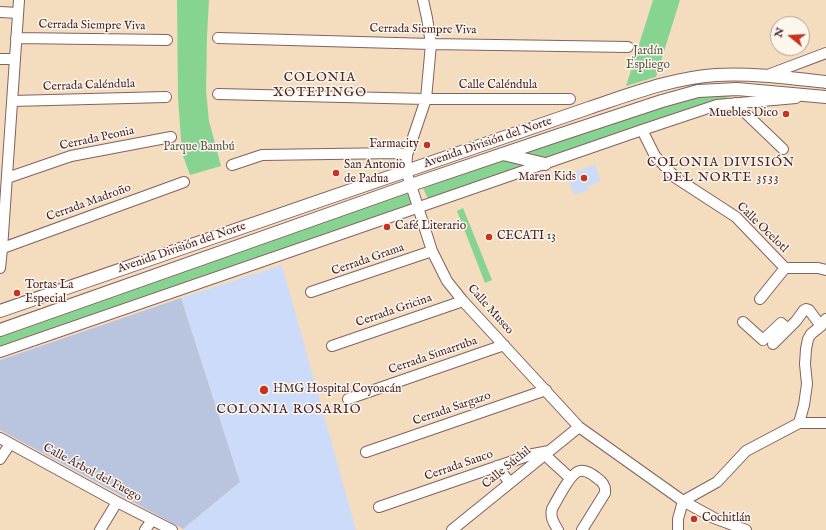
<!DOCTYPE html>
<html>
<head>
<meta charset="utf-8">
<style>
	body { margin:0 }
	#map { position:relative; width:826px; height:530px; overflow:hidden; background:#f4dcbe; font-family:"IM FELL English",serif }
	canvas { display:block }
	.north { position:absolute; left:770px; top:16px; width:40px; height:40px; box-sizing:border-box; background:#fbf7ec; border:1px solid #b4a19f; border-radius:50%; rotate:288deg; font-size:11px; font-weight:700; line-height:16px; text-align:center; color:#4a1f2b }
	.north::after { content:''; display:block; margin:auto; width:14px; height:18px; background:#c8321e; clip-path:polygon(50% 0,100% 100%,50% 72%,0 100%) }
</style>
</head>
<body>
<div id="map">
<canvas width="826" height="530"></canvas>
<div class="north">N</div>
</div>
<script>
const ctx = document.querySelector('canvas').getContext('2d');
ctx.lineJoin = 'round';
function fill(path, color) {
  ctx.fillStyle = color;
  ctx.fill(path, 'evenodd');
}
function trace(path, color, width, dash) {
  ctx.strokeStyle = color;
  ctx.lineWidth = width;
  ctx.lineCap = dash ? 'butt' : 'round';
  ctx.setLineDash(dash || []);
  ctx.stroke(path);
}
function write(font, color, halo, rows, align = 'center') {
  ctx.font = font + ' "IM FELL English",serif';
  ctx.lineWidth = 3;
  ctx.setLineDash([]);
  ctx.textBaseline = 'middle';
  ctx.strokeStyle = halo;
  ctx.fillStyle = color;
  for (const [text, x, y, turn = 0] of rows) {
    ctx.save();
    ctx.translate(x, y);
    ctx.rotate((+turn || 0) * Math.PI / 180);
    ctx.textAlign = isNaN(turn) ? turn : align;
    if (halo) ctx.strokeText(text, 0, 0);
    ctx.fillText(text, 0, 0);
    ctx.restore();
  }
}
fill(new Path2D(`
	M595 164 601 181 588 186 589 190 574 195 567 175Z
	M282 265 356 530H185L183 529 240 482 181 298Z`), '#cddbfa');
fill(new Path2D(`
	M181 298 240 482 183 529 0 430V360Z`), '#b9c5de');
fill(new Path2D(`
	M177 0H209L207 36 206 91 209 121 221 166 190 175 182 153 178 98Z
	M653 0H680L656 77 626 86Z
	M739 94 696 107 428 199 423 188 639 114 697 96Z
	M407 193 413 206 0 347V336Z
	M463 208 492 280 485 283 457 211Z`), '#87d492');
const minor = new Path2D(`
	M423 0 427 18 431 44 426 99 407 155 406 172 411 185 432 251 447 281 463 301 579 427 683 501 714 518 746 530
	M0 12 18 13
	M16 38 167 40
	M218 38 431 44 628 47
	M0 59H15
	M765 76 826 53
	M218 94 426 99H570
	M12 101 166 97
	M735 103 783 149
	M642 130 655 156 676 178 736 217 785 268H818L826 270
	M232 165 262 155 397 153 407 155
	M7 178 71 156 171 137
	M0 249 184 182
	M0 268 2 249 19 0
	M311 292 432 251
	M760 299 785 268
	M743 322 763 340 781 323 788 329
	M773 344 796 321 804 310 806 309 809 310 821 326
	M332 346 463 301
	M0 352 642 130 717 105 796 98
	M348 399 504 345
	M799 423H826
	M0 438 117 502 172 530
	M366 452 546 390
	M545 455 570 478
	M0 459 10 444
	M497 466 510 483
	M379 507 533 454 549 451
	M100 530 117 502
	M145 530 152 520
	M452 530 579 427
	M558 530C554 523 550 518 552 509 557 500 571 472 580 471 586 470 592 474 597 478 603 482 606 486 605 493L582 530
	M678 530V519L683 501 717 482 746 451 799 423 804 405 807 384 805 364 806 349 808 339 811 334 821 326 826 319`);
const major = new Path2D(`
	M503 154 545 164
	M0 311 589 108C631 94 672 78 716 75 753 73 790 78 826 82
	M0 330 411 185 556 136 662 101 698 91 737 89 826 97`);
trace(minor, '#86615e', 12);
trace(major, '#86615e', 14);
trace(minor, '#fff', 10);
trace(major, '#fff', 12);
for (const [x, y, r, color] of [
	[786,114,4,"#c8321e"],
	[427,145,4,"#c8321e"],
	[336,173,4,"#c8321e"],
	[584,178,4,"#c8321e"],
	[387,227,4,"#c8321e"],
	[489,237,4,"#c8321e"],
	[17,293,4,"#c8321e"],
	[264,390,5,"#c8321e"],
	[694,519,4,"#c8321e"]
]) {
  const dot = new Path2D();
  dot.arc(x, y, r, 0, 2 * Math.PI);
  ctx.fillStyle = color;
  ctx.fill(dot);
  trace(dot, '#fbf7ec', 1.5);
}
write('12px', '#4a1f2b', '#fbf7ec', [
	["Cerrada Siempre Viva",92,26,1],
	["Cerrada Siempre Viva",423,30,1],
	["Cerrada Caléndula",89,86,-2],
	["Calle Caléndula",498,86],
	["Cerrada Peonia",97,139,-12],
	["Avenida División del Norte",488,143,-19],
	["Cerrada Madroño",89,203,-20],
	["Calle Ocelotl",762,228,44],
	["Avenida División del Norte",182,248,-19],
	["Cerrada Grama",368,260,-19],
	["Calle Museo",490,310,48],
	["Cerrada Gricina",394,311,-19],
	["Cerrada Simarruba",433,356,-19],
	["Cerrada Sargazo",452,409,-19],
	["Cerrada Sauco",459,466,-19],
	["Calle Súchil",507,468,-39],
	["Calle Árbol del Fuego",92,473,28]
]);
write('12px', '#5c554a', '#fbf7ec', [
	["Jardín",648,52],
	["Espliego",648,66],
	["Parque Bambú",199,148]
]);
write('12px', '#4a1f2b', '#fbf7ec', [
	["Muebles Dico",778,114,"right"],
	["Farmacity",419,145,"right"],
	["San Antonio",344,166],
	["de Padua",344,180],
	["Maren Kids",576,178,"right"],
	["Café Literario",395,227],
	["CECATI 13",497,237],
	["Tortas La",25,286],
	["Especial",25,300],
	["HMG Hospital Coyoacán",273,390],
	["Cochitlán",702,519]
], 'left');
ctx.letterSpacing = '1px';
write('13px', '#4a1f2b', '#fbf7ec', [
	["COLONIA",320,78],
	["XOTEPINGO",320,93],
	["COLONIA DIVISIÓN",721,163],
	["DEL NORTE 3533",721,178],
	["COLONIA ROSARIO",289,410]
]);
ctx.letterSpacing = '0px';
</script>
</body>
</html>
